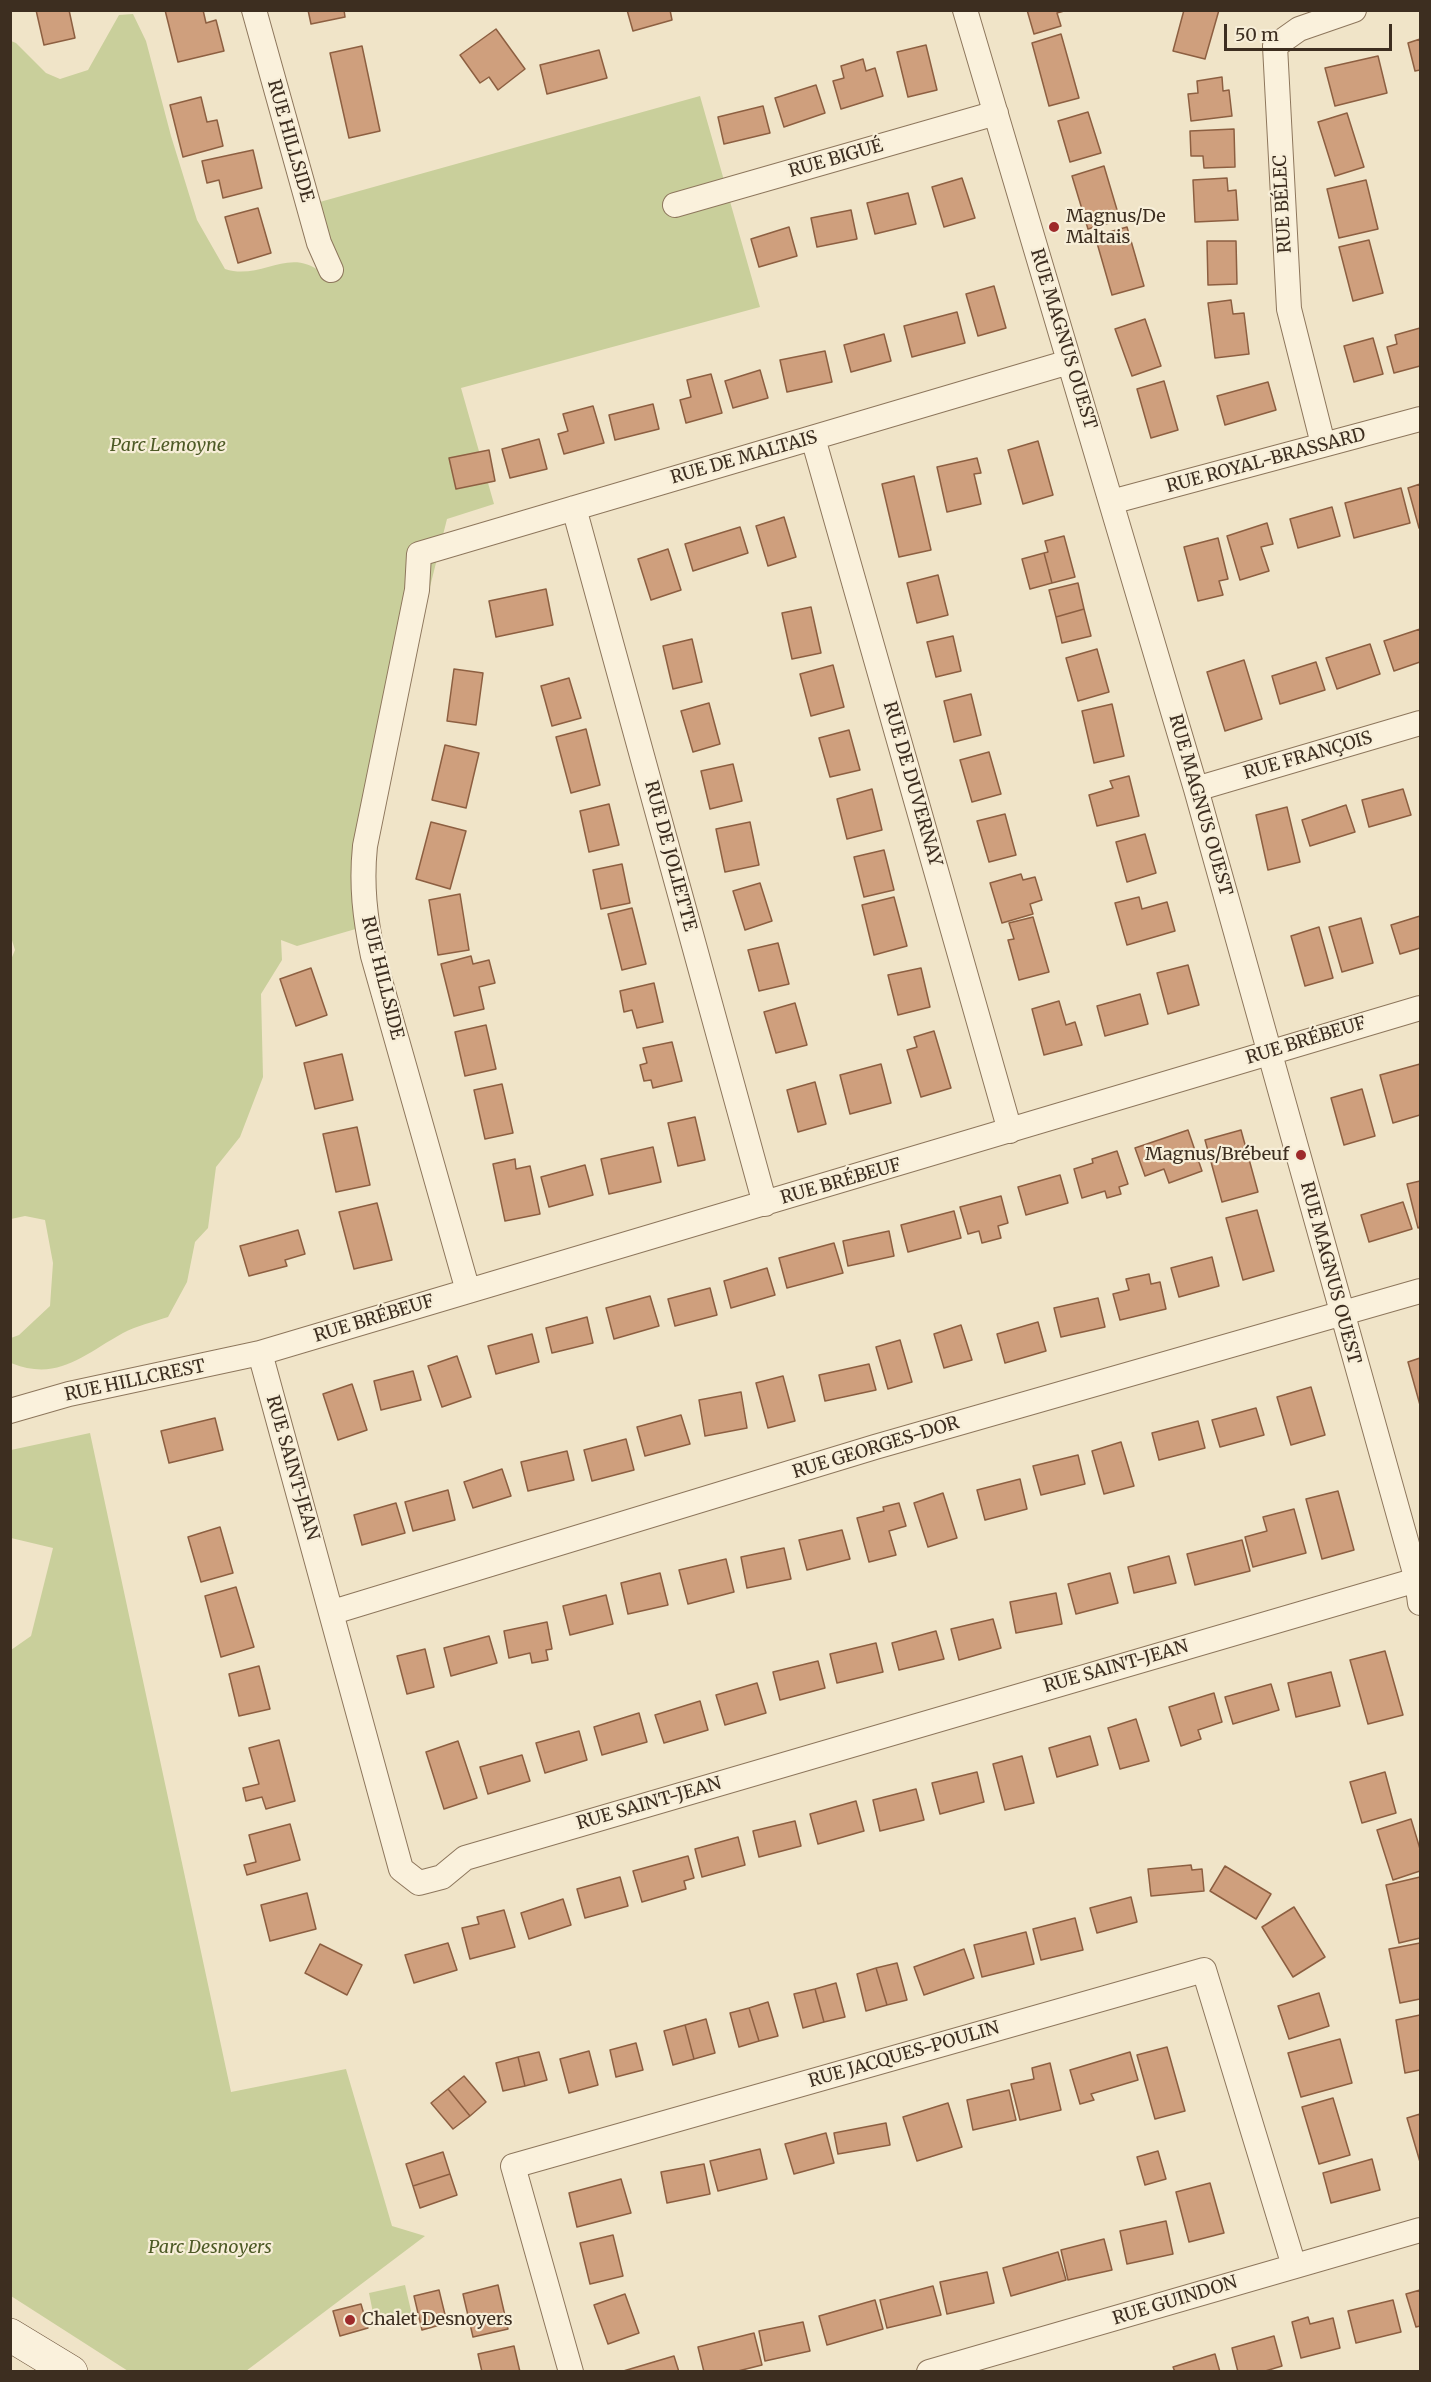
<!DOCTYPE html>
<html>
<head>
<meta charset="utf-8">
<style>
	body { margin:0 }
	#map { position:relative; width:1431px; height:2382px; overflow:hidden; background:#f0e4c8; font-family:Merriweather,serif }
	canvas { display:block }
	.frame { position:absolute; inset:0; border:12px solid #3d2e20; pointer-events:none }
	.scale { position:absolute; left:1224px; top:24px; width:168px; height:27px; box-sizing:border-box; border:3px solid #3d2e20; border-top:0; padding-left:8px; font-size:18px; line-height:21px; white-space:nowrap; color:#3d2e20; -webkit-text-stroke:4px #f7eed8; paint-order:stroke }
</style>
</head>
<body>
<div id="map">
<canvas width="1431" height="2382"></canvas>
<div class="frame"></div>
<div class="scale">50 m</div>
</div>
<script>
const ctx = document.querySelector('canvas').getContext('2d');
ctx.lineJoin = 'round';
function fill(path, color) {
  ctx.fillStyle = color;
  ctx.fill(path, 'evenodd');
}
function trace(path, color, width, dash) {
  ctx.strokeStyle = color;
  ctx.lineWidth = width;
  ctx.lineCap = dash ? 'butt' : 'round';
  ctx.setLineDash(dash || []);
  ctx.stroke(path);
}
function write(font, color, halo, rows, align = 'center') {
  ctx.font = font + ' Merriweather,serif';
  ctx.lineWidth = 4.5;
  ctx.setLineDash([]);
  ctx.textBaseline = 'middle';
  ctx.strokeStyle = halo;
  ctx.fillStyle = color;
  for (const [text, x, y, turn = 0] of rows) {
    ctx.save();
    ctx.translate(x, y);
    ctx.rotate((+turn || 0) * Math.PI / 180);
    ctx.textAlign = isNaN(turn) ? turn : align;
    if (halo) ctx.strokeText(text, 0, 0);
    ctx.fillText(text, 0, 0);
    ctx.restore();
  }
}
fill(new Path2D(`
	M133 14 146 41 171 136 197 220 225 269C261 281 288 246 321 272L309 205 700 96 760 307 461 388 494 504 447 519 365 846 366 926 297 946 281 940 282 960 261 994 263 1077 240 1137 216 1167 208 1228 195 1242 187 1282 168 1317C153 1322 136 1326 123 1333 83 1355 58 1382 11 1363V1338L19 1335 50 1306 53 1263 45 1220 25 1216 11 1219 10 962 15 950 10 934 11 41 16 43 46 73 60 79 88 70 119 15Z
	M90 1433 231 2092 346 2069 392 2226 425 2236 246 2371H128L11 2296V1650L31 1636 53 1548 11 1538V1450Z
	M405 2285 412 2315 375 2323 369 2293Z`), '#c9cf9b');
const building = new Path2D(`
	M36 10H69L75 38 44 45Z
	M165 10H203L206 23 216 20 224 51 178 62Z
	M308 10H344L345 17 311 24Z
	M627 10H670L672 20 633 31Z
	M1027 10H1064V11L1057 13 1061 26 1034 34Z
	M1184 10H1219L1205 59 1173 51Z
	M496 29 525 69 498 90 489 77 480 83 460 55Z
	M1061 34 1079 98 1049 106 1032 43Z
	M1420 39V70L1415 71 1408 43Z
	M926 45 937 90 908 97 897 52Z
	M362 46 380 131 349 138 330 53Z
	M599 50 607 78 547 94 540 65Z
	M1378 56 1387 93 1335 106 1325 68Z
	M863 59 866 71 875 68 883 96 841 109 833 81 844 78 841 66Z
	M1222 77 1223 91 1229 90 1232 116 1191 121 1188 94 1198 93 1197 81Z
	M816 85 825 113 784 127 775 98Z
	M201 97 207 122 217 120 223 146 183 157 170 105Z
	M763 106 770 133 724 144 718 117Z
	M1088 112 1101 153 1070 162 1058 121Z
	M1347 113 1364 167 1335 176 1318 122Z
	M1234 129 1235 167 1204 168 1203 156H1191L1190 131Z
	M253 150 262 188 223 198 219 180 207 183 202 161Z
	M1104 166 1120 220 1088 229 1072 176Z
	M962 178 975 218 944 227 932 187Z
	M1227 178 1228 191 1236 190 1238 220 1195 222 1193 180Z
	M1366 180 1378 229 1339 238 1327 189Z
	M908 193 916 224 875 234 867 203Z
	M258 208 271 253 238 263 225 217Z
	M851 210 857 239 817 247 811 218Z
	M789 227 797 256 759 267 751 239Z
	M1127 227 1144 286 1112 295 1095 236Z
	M1369 240 1383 293 1353 301 1339 247Z
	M1207 241H1236L1237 284 1208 285Z
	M994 286 1006 328 978 336 966 294Z
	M1231 300 1233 314 1244 313 1249 354 1215 358 1208 303Z
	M957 312 965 343 912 357 904 326Z
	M1145 319 1161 366 1132 376 1115 329Z
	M1420 328V366L1394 373 1387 347 1397 344 1395 335Z
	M884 334 891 361 851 372 844 345Z
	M1373 338 1383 374 1354 382 1344 346Z
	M825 351 832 382 787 392 780 360Z
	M760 370 768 398 733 408 725 381Z
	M711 374 722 413 686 423 680 400 691 397 687 380Z
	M1164 381 1178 430 1151 438 1137 389Z
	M1268 382 1276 410 1225 425 1217 396Z
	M653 404 659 429 615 440 609 415Z
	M593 406 604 443 564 454 558 434 568 431 563 414Z
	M539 439 547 469 510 478 502 449Z
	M1038 441 1053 495 1023 504 1008 450Z
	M489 450 495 481 456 489 449 458Z
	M977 458 981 473 974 474 981 504 947 512 937 467Z
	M914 476 931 550 899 557 882 484Z
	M1420 484V528H1419L1408 488Z
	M1401 488 1410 523 1354 538 1345 503Z
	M1332 507 1340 536 1298 548 1290 519Z
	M784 517 796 557 768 566 756 526Z
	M1267 523 1273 544 1261 547 1269 571 1240 580 1227 536Z
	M740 527 748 553 693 571 685 544Z
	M1064 536 1075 577 1052 583 1044 553 1048 552 1045 541Z
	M1218 538 1228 579 1219 581 1223 595 1198 601 1184 547Z
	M668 549 681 590 651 600 638 559Z
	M1044 553 1052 583 1030 589 1022 559Z
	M938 575 948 615 917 623 907 583Z
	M1078 583 1084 609 1056 617 1049 590Z
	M546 589 553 625 496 637 489 601Z
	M811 607 821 653 792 659 782 613Z
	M1084 609 1091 636 1062 643 1056 617Z
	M1420 629V662L1394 671 1384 641Z
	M953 636 961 671 936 677 927 642Z
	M692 639 702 682 673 689 663 646Z
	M1370 644 1380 674 1337 689 1326 658Z
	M1097 649 1109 692 1078 701 1066 658Z
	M1244 660 1262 719 1225 731 1207 672Z
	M1316 662 1325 690 1280 704 1272 676Z
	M833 665 844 707 811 716 800 674Z
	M454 669 483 673 476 725 447 721Z
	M569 678 581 718 552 726 541 686Z
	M971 694 981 735 954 742 944 701Z
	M709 703 720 744 693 752 681 711Z
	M1112 704 1124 756 1094 763 1082 711Z
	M586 729 600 785 571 793 556 737Z
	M849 730 860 770 830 777 819 738Z
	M445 745 479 753 466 808 432 800Z
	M989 752 1001 794 972 802 960 760Z
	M733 764 742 801 710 809 701 771Z
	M1129 776 1139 816 1097 826 1089 795 1113 788 1110 781Z
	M872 789 882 830 847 839 837 799Z
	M1403 789 1411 815 1369 827 1362 800Z
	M609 804 619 845 589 852 580 811Z
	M1346 805 1355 832 1310 846 1302 820Z
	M1287 807 1300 862 1268 870 1256 815Z
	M1005 814 1016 855 989 862 977 821Z
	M431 822 466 831 450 889 416 879Z
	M750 822 759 865 725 872 716 829Z
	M1145 834 1156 873 1127 882 1116 842Z
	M884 850 894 890 864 897 854 857Z
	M622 864 630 903 601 909 593 870Z
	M1021 874 1023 880 1035 877 1042 900 1030 904 1033 914 1002 923 990 883Z
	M760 883 772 921 745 930 733 891Z
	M460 894 469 950 438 955 429 900Z
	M894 897 907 946 874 955 862 905Z
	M1139 897 1142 909 1167 902 1175 931 1127 945 1115 903Z
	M632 908 646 964 622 970 608 914Z
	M1420 916V948L1400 954 1391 925Z
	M1033 917 1049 972 1019 980 1008 940 1014 939 1009 923Z
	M1361 918 1373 963 1342 972 1329 927Z
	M1319 927 1333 978 1305 986 1291 936Z
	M778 943 789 984 759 991 748 950Z
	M471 956 473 964 489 960 495 983 479 987 484 1009 454 1016 441 964Z
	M1188 965 1199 1005 1168 1014 1157 973Z
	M311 968 327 1015 296 1026 280 979Z
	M921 968 930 1007 898 1015 888 975Z
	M654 983 663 1022 637 1028 632 1010 624 1012 620 991Z
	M1140 994 1148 1024 1105 1036 1097 1006Z
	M1059 1001 1066 1025 1075 1022 1082 1045 1044 1055 1032 1009Z
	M795 1003 807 1045 776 1053 764 1012Z
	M486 1025 496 1069 465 1076 455 1032Z
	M934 1031 951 1088 921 1097 907 1050 917 1047 914 1037Z
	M672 1042 682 1081 653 1088 651 1080 644 1081 640 1065 647 1063 643 1048Z
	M342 1054 353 1100 315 1109 304 1063Z
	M881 1064 891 1103 850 1114 840 1075Z
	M1420 1064V1115L1393 1123 1380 1075Z
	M815 1082 826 1124 798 1132 787 1090Z
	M502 1084 513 1133 485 1139 474 1090Z
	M1362 1089 1375 1136 1344 1145 1331 1098Z
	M695 1117 705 1160 678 1166 668 1123Z
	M357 1127 370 1185 336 1192 323 1134Z
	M1188 1130 1202 1171 1169 1183 1164 1169 1145 1176 1135 1148Z
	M1241 1130 1258 1192 1222 1202 1205 1140Z
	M653 1147 661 1182 609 1194 601 1159Z
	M1117 1151 1128 1184 1119 1187 1121 1194 1107 1198 1105 1191 1082 1198 1074 1169 1093 1163 1092 1159Z
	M515 1159 516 1169 530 1166 540 1214 505 1221 493 1164Z
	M585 1165 593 1195 549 1207 541 1177Z
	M1060 1175 1068 1203 1026 1215 1018 1187Z
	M1420 1181V1227L1418 1228 1407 1184Z
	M1001 1196 1008 1223 998 1226 1001 1238 982 1243 979 1231 968 1234 960 1207Z
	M1403 1202 1412 1229 1369 1242 1361 1215Z
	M377 1203 392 1260 354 1269 339 1212Z
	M1257 1210 1274 1271 1243 1280 1226 1218Z
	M954 1211 961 1238 908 1252 901 1225Z
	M298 1230 305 1254 285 1260 287 1266 249 1276 240 1246Z
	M889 1231 894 1256 848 1266 843 1241Z
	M834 1243 843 1273 787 1288 779 1258Z
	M1212 1257 1219 1286 1179 1297 1171 1268Z
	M767 1268 775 1295 731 1308 724 1281Z
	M1149 1274 1151 1284 1160 1282 1166 1309 1120 1320 1113 1294 1129 1290 1126 1279Z
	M710 1288 717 1315 675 1326 668 1299Z
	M650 1296 659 1326 614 1339 606 1308Z
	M1098 1298 1105 1327 1061 1337 1054 1308Z
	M587 1317 593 1343 552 1353 546 1328Z
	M1038 1322 1046 1351 1005 1363 997 1334Z
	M961 1325 972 1360 944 1368 934 1334Z
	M532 1334 539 1362 496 1374 488 1346Z
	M900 1340 912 1382 888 1389 876 1347Z
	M457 1356 471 1397 442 1407 428 1366Z
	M1420 1358V1405L1408 1362Z
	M869 1364 876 1390 825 1401 819 1375Z
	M413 1371 421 1400 381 1410 374 1381Z
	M783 1376 795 1421 768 1428 756 1383Z
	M352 1384 367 1430 338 1440 323 1394Z
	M1311 1387 1325 1435 1291 1445 1277 1397Z
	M741 1392 747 1428 705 1436 699 1400Z
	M1256 1408 1264 1435 1220 1447 1212 1420Z
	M681 1415 690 1444 645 1456 637 1427Z
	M215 1418 223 1450 169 1463 161 1431Z
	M1198 1421 1205 1448 1159 1460 1152 1433Z
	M626 1439 634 1470 592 1481 584 1450Z
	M1121 1442 1134 1486 1104 1494 1092 1451Z
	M567 1451 574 1480 528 1491 521 1462Z
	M1078 1455 1085 1484 1041 1495 1033 1466Z
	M502 1469 511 1496 473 1508 464 1482Z
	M1020 1479 1027 1509 985 1520 977 1490Z
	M448 1490 455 1520 413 1531 405 1502Z
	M1338 1491 1354 1550 1322 1559 1306 1499Z
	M943 1493 957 1538 928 1547 914 1503Z
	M396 1503 405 1533 362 1545 354 1515Z
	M899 1503 906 1526 889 1531 896 1555 869 1562 857 1518 884 1511 883 1507Z
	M1294 1509 1306 1553 1253 1567 1245 1537 1267 1531 1263 1517Z
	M220 1527 233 1573 201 1582 188 1537Z
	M842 1530 850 1559 807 1570 799 1540Z
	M1242 1540 1250 1571 1195 1585 1187 1554Z
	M784 1548 791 1579 747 1588 741 1557Z
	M1169 1556 1176 1583 1134 1593 1128 1567Z
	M726 1559 734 1592 688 1604 679 1570Z
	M660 1573 668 1605 628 1614 621 1583Z
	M1110 1573 1118 1603 1076 1614 1068 1584Z
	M236 1587 254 1647 221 1657 205 1596Z
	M1056 1593 1062 1624 1016 1633 1010 1602Z
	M606 1595 613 1624 570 1635 563 1606Z
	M993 1619 1001 1648 959 1660 951 1629Z
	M547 1622 552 1649 546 1650 548 1660 532 1663 530 1653 509 1658 504 1631Z
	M936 1631 944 1659 899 1670 892 1643Z
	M489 1636 497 1663 451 1676 444 1648Z
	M876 1643 883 1672 837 1683 830 1654Z
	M425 1649 434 1687 407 1694 397 1656Z
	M1385 1651 1403 1715 1368 1724 1350 1660Z
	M818 1661 825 1688 780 1700 773 1672Z
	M259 1666 270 1709 239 1716 229 1674Z
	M1331 1672 1340 1706 1296 1717 1288 1683Z
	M757 1683 766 1713 725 1725 716 1695Z
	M1271 1684 1279 1710 1233 1724 1225 1697Z
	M1214 1693 1222 1722 1198 1730 1201 1739 1181 1746 1169 1707Z
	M700 1701 708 1730 664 1743 655 1715Z
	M639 1713 647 1742 602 1755 594 1727Z
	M1136 1719 1149 1761 1120 1769 1108 1728Z
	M579 1731 587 1760 545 1773 536 1743Z
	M1090 1736 1098 1765 1057 1777 1049 1748Z
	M279 1740 295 1801 266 1809 262 1797 246 1801 243 1788 259 1784 249 1748Z
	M458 1741 477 1798 444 1809 426 1752Z
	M522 1755 530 1781 488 1794 480 1767Z
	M1022 1756 1034 1803 1005 1810 993 1764Z
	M977 1772 984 1802 940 1814 932 1783Z
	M1385 1772 1396 1813 1362 1823 1350 1782Z
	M916 1789 924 1820 880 1831 873 1800Z
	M856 1801 864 1831 818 1844 810 1814Z
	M1411 1819 1420 1849V1871L1393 1880 1377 1830Z
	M795 1821 801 1846 759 1857 753 1831Z
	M290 1824 300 1860 247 1875 244 1865 256 1862 249 1835Z
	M738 1837 745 1865 702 1877 695 1849Z
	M688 1856 694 1878 684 1881 686 1889 642 1902 633 1871Z
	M1191 1865 1192 1870 1202 1869 1204 1891 1151 1896 1148 1869Z
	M1225 1866 1271 1894 1256 1919 1210 1891Z
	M620 1877 628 1906 585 1918 577 1889Z
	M1420 1877V1938L1399 1943 1386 1885Z
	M307 1893 316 1929 270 1941 261 1905Z
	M1131 1897 1137 1922 1097 1933 1090 1908Z
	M563 1899 571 1925 529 1939 521 1913Z
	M1294 1907 1325 1957 1293 1977 1262 1927Z
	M504 1910 515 1947 470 1959 462 1928 479 1924 477 1917Z
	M1075 1918 1083 1950 1041 1960 1033 1929Z
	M1026 1932 1034 1964 982 1977 974 1945Z
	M448 1943 457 1970 414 1983 405 1955Z
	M1420 1943V1999L1400 2003 1389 1949Z
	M320 1944 362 1965 347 1995 305 1973Z
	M964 1949 974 1978 924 1995 914 1967Z
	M897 1963 907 2000 887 2005 876 1968Z
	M876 1968 887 2005 866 2011 857 1974Z
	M836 1983 845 2017 824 2022 815 1989Z
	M815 1989 824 2022 803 2028 794 1994Z
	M1319 1993 1329 2026 1289 2039 1278 2006Z
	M768 2002 778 2036 759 2041 749 2008Z
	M749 2008 759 2041 739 2047 730 2013Z
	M1420 2015V2070L1405 2073 1396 2020Z
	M706 2019 715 2053 694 2059 685 2025Z
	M685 2025 694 2059 673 2065 664 2031Z
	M1340 2039 1352 2083 1301 2097 1288 2053Z
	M636 2043 643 2070 616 2077 610 2050Z
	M1167 2047 1185 2111 1155 2119 1137 2055Z
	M589 2051 598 2085 569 2093 560 2059Z
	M539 2052 547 2080 525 2086 518 2057Z
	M1130 2052 1138 2080 1091 2094 1094 2100 1080 2104 1070 2070Z
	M518 2057 525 2086 503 2091 496 2063Z
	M1050 2063 1061 2110 1020 2120 1011 2084 1034 2079 1032 2068Z
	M464 2076 486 2102 470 2116 448 2089Z
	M448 2089 470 2116 453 2129 431 2103Z
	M1009 2090 1016 2120 973 2130 967 2100Z
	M1333 2098 1350 2155 1319 2164 1302 2107Z
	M948 2103 962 2147 917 2161 903 2117Z
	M1420 2114V2162L1407 2118Z
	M886 2123 890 2145 838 2154 834 2133Z
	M826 2133 834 2163 794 2174 785 2144Z
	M760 2149 767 2179 718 2191 710 2161Z
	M1158 2151 1166 2179 1145 2185 1137 2157Z
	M443 2152 450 2174 413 2186 406 2164Z
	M1372 2159 1380 2190 1331 2203 1323 2173Z
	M704 2164 710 2194 667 2203 661 2172Z
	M450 2174 457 2195 420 2208 413 2186Z
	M621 2179 631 2213 577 2227 569 2193Z
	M1210 2183 1224 2233 1189 2242 1176 2192Z
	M1166 2221 1173 2254 1127 2264 1120 2231Z
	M613 2235 623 2276 590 2284 580 2243Z
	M1104 2239 1112 2270 1068 2280 1061 2250Z
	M1058 2252 1066 2280 1011 2296 1003 2268Z
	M987 2272 994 2303 947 2314 940 2282Z
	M498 2285 508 2329 473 2337 463 2294Z
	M933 2286 941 2315 887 2328 880 2300Z
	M439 2290 447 2323 422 2330 414 2296Z
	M1420 2290V2326L1416 2327 1406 2294Z
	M625 2294 639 2333 608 2344 594 2305Z
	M875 2300 883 2329 827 2345 819 2316Z
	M1393 2300 1401 2332 1356 2343 1348 2311Z
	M361 2304 368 2328 340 2336 333 2311Z
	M1308 2317 1310 2324 1333 2318 1340 2348 1301 2358 1292 2322Z
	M803 2322 810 2351 765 2361 759 2331Z
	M754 2333 762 2365 734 2372H704L698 2347Z
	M1274 2336 1282 2366 1262 2372H1238L1232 2348Z
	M514 2346 520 2372H482L478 2354Z
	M1215 2354 1220 2372H1175L1173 2367Z
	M674 2356 679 2372H620Z`);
fill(building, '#cf9f7d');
trace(building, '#8d5f41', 1.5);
const minor = new Path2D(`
	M254 10 319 243 331 270
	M965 10 1196 789 1417 1580 1420 1603
	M675 205 996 113
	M813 438 1010 1131
	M1323 444 1289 309 1275 46 1299 29 1354 10
	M1111 502 1420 419
	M574 508 765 1204
	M1196 789 1420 723
	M468 1291 373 956C365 918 361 885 365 846L417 590 419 554 1069 362
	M260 1353 401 1869 419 1883 442 1877 465 1858 1420 1579
	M10 1411 69 1394 260 1353 1420 1008
	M333 1612 875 1447 1420 1291
	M571 2372 513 2166 1204 1970 1294 2266
	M929 2372 1420 2230`);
const secondary = new Path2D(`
	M10 2335 71 2372`);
trace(minor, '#8d765c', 26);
trace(secondary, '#6f573f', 34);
trace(minor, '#faf1dc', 24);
trace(secondary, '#faf1dc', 33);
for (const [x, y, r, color] of [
	[1054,227,6,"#9e2a2b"],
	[1301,1155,6,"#9e2a2b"],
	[350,2320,6,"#9e2a2b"]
]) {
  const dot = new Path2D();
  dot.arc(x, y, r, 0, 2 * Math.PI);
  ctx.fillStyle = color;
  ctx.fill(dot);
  trace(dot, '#f7eed8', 2);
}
write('18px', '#3d2e20', '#f7eed8', [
	["RUE HILLSIDE",290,141,74],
	["RUE BIGUÉ",836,159,-16],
	["RUE BÉLEC",1283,204,-93],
	["RUE MAGNUS OUEST",1063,339,73],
	["RUE DE MALTAIS",744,458,-16],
	["RUE ROYAL-BRASSARD",1266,461,-15],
	["RUE FRANÇOIS",1308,756,-16],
	["RUE DE DUVERNAY",912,784,74],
	["RUE MAGNUS OUEST",1200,805,74],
	["RUE DE JOLIETTE",670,856,75],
	["RUE HILLSIDE",382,978,76],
	["RUE BRÉBEUF",1306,1041,-17],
	["RUE BRÉBEUF",841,1182,-16],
	["RUE MAGNUS OUEST",1330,1273,75],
	["RUE BRÉBEUF",374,1319,-17],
	["RUE HILLCREST",135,1381,-12],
	["RUE GEORGES-DOR",876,1448,-17],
	["RUE SAINT-JEAN",292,1468,74],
	["RUE SAINT-JEAN",1116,1667,-16],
	["RUE SAINT-JEAN",649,1804,-16],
	["RUE JACQUES-POULIN",904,2055,-16],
	["RUE GUINDON",1175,2301,-17]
]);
write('18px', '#3d2e20', '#f7eed8', [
	["Magnus/De",1066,217],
	["Maltais",1066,238],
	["Magnus/Brébeuf",1289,1155,"right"],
	["Chalet Desnoyers",362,2320]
], 'left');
write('italic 18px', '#4d5a26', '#f7eed8', [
	["Parc Lemoyne",168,446],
	["Parc Desnoyers",210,2248]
]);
</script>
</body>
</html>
